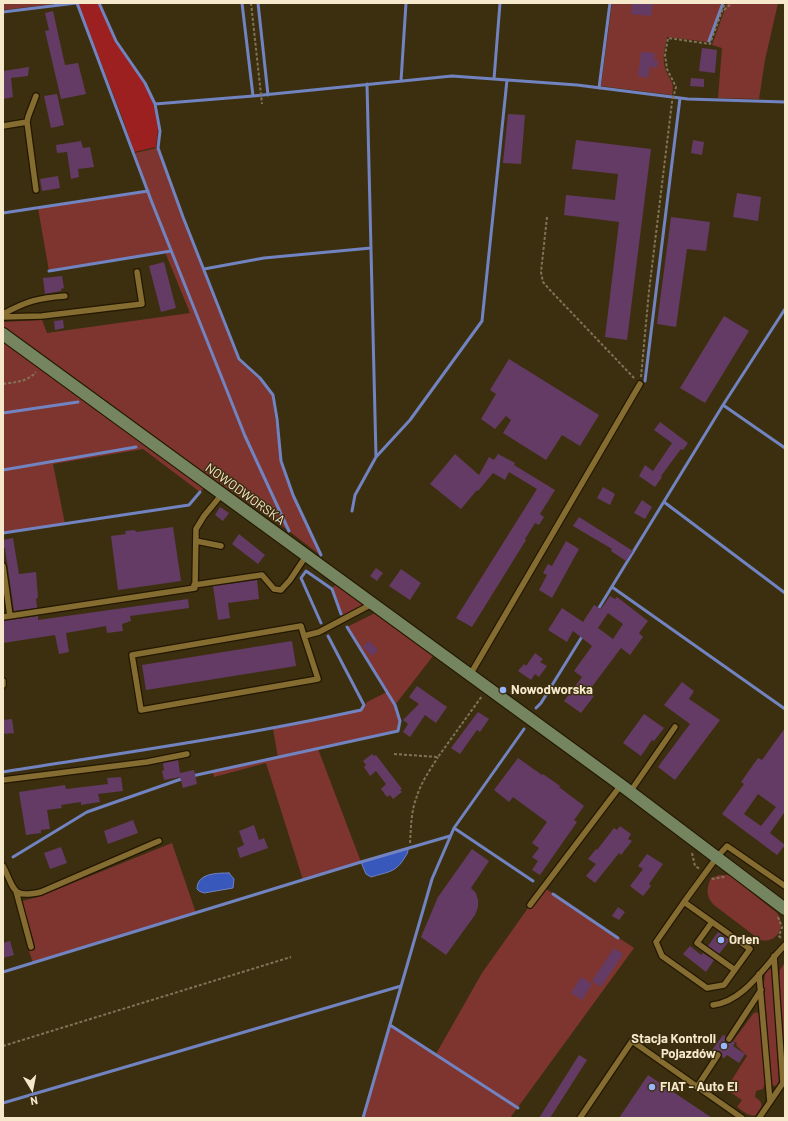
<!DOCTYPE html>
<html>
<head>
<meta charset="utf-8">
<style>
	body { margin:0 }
	#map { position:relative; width:788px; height:1121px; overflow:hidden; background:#3c2f10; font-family:Barlow,sans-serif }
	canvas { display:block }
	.frame { position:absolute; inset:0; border:4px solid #f6e8ca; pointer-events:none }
	.north { position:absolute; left:12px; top:1069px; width:40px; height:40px; -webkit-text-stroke:3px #3c2f10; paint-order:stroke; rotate:170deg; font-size:11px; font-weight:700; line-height:16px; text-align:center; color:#f6e8ca }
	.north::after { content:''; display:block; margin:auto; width:14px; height:18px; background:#f6e8ca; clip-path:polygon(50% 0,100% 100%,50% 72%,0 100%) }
</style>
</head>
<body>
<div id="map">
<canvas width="788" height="1121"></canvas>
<div class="frame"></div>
<div class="north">N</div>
</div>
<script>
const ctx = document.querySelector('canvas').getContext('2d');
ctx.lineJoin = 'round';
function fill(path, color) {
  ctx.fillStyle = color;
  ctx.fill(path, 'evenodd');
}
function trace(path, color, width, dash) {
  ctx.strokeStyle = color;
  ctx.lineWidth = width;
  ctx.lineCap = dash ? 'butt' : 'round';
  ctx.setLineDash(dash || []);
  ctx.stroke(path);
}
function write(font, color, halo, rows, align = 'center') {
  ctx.font = font + ' Barlow,sans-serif';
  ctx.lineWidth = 3;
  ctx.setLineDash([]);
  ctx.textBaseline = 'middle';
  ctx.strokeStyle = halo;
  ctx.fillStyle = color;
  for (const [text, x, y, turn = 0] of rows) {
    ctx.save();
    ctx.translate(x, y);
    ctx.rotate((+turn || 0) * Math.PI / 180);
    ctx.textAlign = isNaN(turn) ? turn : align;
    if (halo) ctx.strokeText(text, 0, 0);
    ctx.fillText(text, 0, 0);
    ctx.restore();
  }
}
fill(new Path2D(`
	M3 3H63L3 10Z
	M612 3H722L708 42 667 37C665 48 662 58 665 68 669 80 675 81 672 95L601 86Z
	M727 3H778L765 60 759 99 718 98 722 48 712 45Z
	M157 148 188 232 238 360 259 379 272 396 281 462 293 496 320 555 289 531 196 467 3 326V322L42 320 47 333 190 313 165 252 49 271 38 208 147 191 135 153Z
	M3 342 204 488 200 492 143 449 53 464 65 524 3 533Z
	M335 585 364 605 342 616 332 589Z
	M375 613 433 656 395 705 400 721 398 731 318 749 361 862 303 880 266 763 214 777 213 772 278 758 273 729 361 710 367 702 387 692 347 627Z
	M172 843 196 913 33 963 28 948 35 946 22 901 38 897Z
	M719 875H728L733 878 777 913C787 926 777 944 760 940L714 905C706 897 706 889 711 878Z
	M543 887 634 948 510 1118H363L390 1025 436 1054 482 973Z
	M785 962V1074L779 978 780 970Z
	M769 969H771L772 971 779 1081 776 1086 772 1085 771 1082 764 983 765 974Z
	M756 1012 759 1014 765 1083 763 1089 756 1091 755 1097C765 1104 762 1106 756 1115 749 1117 743 1111 737 1107L742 1100 726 1089 747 1056 736 1045 737 1043 733 1041 753 1014Z`), '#7f352f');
fill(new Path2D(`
	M78 3H98L115 41 145 83 154 106 158 128 156 147 134 152 124 122Z`), '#9c201f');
const water = new Path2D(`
	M408 849C408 853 407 854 405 857 396 873 387 872 371 877L366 874 361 862Z
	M229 873 234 879 233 888 204 893 199 891 197 889C197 873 217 873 229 873Z`);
fill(water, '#3858bb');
trace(water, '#7183c0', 1);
trace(new Path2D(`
	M77 3 151 200 245 436 289 531
	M99 3 116 41 145 83 155 104 253 96 452 76 577 85 688 99 785 102
	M242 3 253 96
	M258 3 268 95
	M3 12 76 3
	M709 41 723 3
	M494 79 500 3
	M401 81 406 3
	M367 84 376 457
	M599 88 610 3
	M155 104 160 131 158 148 183 217 239 359 260 378 273 395 277 419 281 461 293 495 321 555
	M3 213 148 191
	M204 269 264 258 371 248
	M49 271 171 251
	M645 381 680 98
	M723 405 785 448
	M3 413 78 402
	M3 470 136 447
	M664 502 785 593
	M352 511 355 495 376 457 410 420 482 321 507 80
	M3 533 189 505 200 492
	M612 587 785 709
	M597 611 723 405 785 309
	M321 623 301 578 306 571 332 589 341 614
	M536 708 541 703 583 635
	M3 772C123 753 243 736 361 710L364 705 328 636
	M192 776 398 731 400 721 395 705 347 627
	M454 828 533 881
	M13 857 87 812 184 778
	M553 894 618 938
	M3 972 361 862 450 836
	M390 1025 518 1108
	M3 1103 401 986
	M363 1118 432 879 454 828 524 729`), '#7183c0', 3);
fill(new Path2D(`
	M632 3H653L651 16 631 14Z
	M53 11 65 65 78 63 86 94 61 99 45 31 49 30 45 13Z
	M702 48 717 50 715 73 699 71Z
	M641 52 655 53 654 60H658L657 68 650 67 648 78 638 76Z
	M29 67 28 76 11 78 13 97 3 99V71Z
	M691 78 704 79V87L690 86Z
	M57 94 64 125 51 128 44 96Z
	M508 114 525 115 521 164 503 163Z
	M576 140 651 149 627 340 605 337 619 222 564 215 566 195 615 200 618 174 572 169Z
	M693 140 704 142 702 155 691 153Z
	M81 141 83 148 90 147 94 167 78 169 79 177 71 179 67 152 57 153 56 145Z
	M58 176 60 188 42 191 40 179Z
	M737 193 761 197 758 221 733 217Z
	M671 217 710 222 706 251 687 249 676 327 657 324Z
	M164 262 176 308 161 312 149 266Z
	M62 276 64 288 61 289V291L45 294 43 278Z
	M724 316 749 331 705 403 680 388Z
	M63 320 64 328 55 330 54 321Z
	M509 359 599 415 580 446 562 435 546 460 503 433 511 420 506 416 495 429 481 419 496 394 490 390Z
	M660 422 688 443 683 450 681 449 661 476 662 477 655 487 639 476 645 465 653 471 672 443 654 430Z
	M455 454 479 475 489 457 494 460 498 454 515 463 514 465 555 490 540 514 544 517 539 525 535 523 525 539 526 540 472 627 456 618 537 489 509 472 505 480 493 473 478 491 477 490 461 509 430 484Z
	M603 487 615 494 610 505 597 498Z
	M642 500 652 507 645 519 634 513Z
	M220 507 229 513 223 521 215 515Z
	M579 517 633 551 626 561 611 551 612 549 573 526Z
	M173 527 181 581 118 590 111 536 126 534 125 531 135 530 136 532Z
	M239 534 265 555 258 564 232 544Z
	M13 538 19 574 36 572 38 598H36L37 608 14 611 5 548H3V540Z
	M566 541 579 549 552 598 539 590 547 575 543 573 548 564 552 566Z
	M376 568 383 573 377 581 370 576Z
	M401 569 421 583 410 600 389 586Z
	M257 580 259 599 228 603 230 618 218 620 213 586Z
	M610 596 615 599 617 597 648 621 639 633 643 637 630 655 621 648 588 692 594 696 581 713 564 701 582 677 574 671 592 646 573 631 567 642 548 630 562 608 583 622 594 605 601 609ZM608 613 623 624 613 639 598 628Z
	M188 599 189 608 130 616 131 621 122 624 123 631 107 633 106 626 66 633 69 652 59 654 55 635 3 643V621L38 616V620Z
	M292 641 296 666 146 690 142 665Z
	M369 641 378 650 372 656 363 646Z
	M535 653 543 659 540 662 547 666 539 677 535 674 531 680 518 671 524 664 526 666Z
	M682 682 694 691 689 699 720 720 675 780 658 767 690 724 664 705Z
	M417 686 447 707 436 723 425 715 410 737 403 732 408 724 403 720 419 704 409 697Z
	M478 712 489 719 480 732 477 730 460 754 451 748Z
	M644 714 664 728 654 741 652 740 641 756 623 743Z
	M12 719 14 733 3 734V720Z
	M785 728V814L784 813 770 833 785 845 777 855 722 814 744 784 741 782 758 758 762 760ZM758 794 776 807 761 826 744 814Z
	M372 754 374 756 376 755 402 789 400 790 402 792 393 799 390 795 387 797 381 789 386 784 376 771 370 776 364 767 366 765 363 761Z
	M518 758 542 775 543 774 560 786 559 787 584 806 574 820 577 822 540 875 532 870 538 861 532 857 539 848 532 843 547 822 513 797 509 802 494 790Z
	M178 760 180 773 194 770 197 784 183 788 180 777 164 780 162 771 164 770 163 763Z
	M121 777 123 791 98 794 100 802 81 805V802L61 805 62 808 47 810 50 829 41 830V833L26 835 19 792 65 785 66 789 108 784 107 778Z
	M133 820 138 833 108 844 104 831Z
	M254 825 259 840 264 838 268 848 240 858 237 848 244 845 239 831Z
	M620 826 631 834 628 839 632 841 621 855 619 853 595 883 586 876 596 864 588 859 596 849 597 850 614 828 617 830Z
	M61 847 67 863 50 869 44 853Z
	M472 849 489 861 471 888 476 893 478 900V907L475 915 446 955 421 937 438 897Z
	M647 854 663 864 649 884 651 886 643 896 630 886 643 869 638 866Z
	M618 907 625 912 619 920 612 916Z
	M718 932 730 940 719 954 708 946Z
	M10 941 14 955 3 958V943Z
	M690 946 701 955 703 953 714 960 706 972 683 954Z
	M614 948 623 954 601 987 592 981Z
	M581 977 592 984 582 1000 571 993Z
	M723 1035 726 1036 725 1039 726 1042 729 1043 733 1041 735 1043 733 1046 745 1054 739 1063 727 1055 724 1058 722 1057 721 1052 718 1051 715 1052 712 1050Z
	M579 1055 587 1060 550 1118H539Z
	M648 1075 712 1118H619Z`), '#643b64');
const lane = new Path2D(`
	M3 126 27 122
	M36 190 27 122 28 117 36 96
	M3 314C27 301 38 298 65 296
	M3 317 42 316 142 304 137 272
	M196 541 221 546
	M3 566 10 616
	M194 585 262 575 274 589 281 590 290 580 306 556
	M3 617 195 588 196 529 204 516 222 494
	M304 636 318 679 141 710 132 655 301 626 304 636 319 632 372 604
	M470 675 640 384
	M3 681V685
	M3 780 147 762 187 754
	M630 792 675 727
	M3 866C15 889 11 899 41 892L159 841
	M16 891 31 947
	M684 902 656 942 662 956 707 988 724 985 750 949 684 902 717 857 727 846 785 886
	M530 905 621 785
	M712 922 697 943 735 970
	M759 974 770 1102
	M713 1005C745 1001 764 966 785 945
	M729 1039 761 990
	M697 1087 718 1055
	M580 1118 632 1041 742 1118
	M759 1118 783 1083 774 956`);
const secondary = new Path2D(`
	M3 334 621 785 785 909`);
trace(lane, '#231700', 8);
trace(secondary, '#231700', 14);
trace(new Path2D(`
	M251 3 262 104
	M724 10 732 3
	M547 217 541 272 543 282 549 289 635 379
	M641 377 649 291 672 102 676 87 667 69 665 55 668 38 710 44 725 3
	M3 384C16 382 27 382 36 372
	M394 754 438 757 482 696
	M410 843C411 828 411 812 416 799 420 784 430 770 438 757
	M692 853 695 866 700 869
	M712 878 713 879 723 877 725 878
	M778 917 782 927 779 936 781 938
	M3 1046 291 957`), '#817355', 2, [3, 2]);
trace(lane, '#856c30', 5.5);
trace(secondary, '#74855f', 12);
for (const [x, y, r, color] of [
	[503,690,4,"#98b5fd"],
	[721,940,4,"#98b5fd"],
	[724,1046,4,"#98b5fd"],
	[652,1087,4,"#98b5fd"]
]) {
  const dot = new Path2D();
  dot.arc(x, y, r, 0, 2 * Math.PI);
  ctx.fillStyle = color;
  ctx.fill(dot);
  trace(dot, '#3c2f10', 1.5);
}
write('13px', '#f6e8ca', '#3c2f10', [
	["NOWODWORSKA",245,494,36]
]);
write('bold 13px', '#f6e8ca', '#3c2f10', [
	["Nowodworska",511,690],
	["Orlen",729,940],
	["Stacja Kontroli",716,1039,"right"],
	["Pojazdów",716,1054,"right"],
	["FIAT - Auto El",660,1087]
], 'left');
</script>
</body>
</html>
